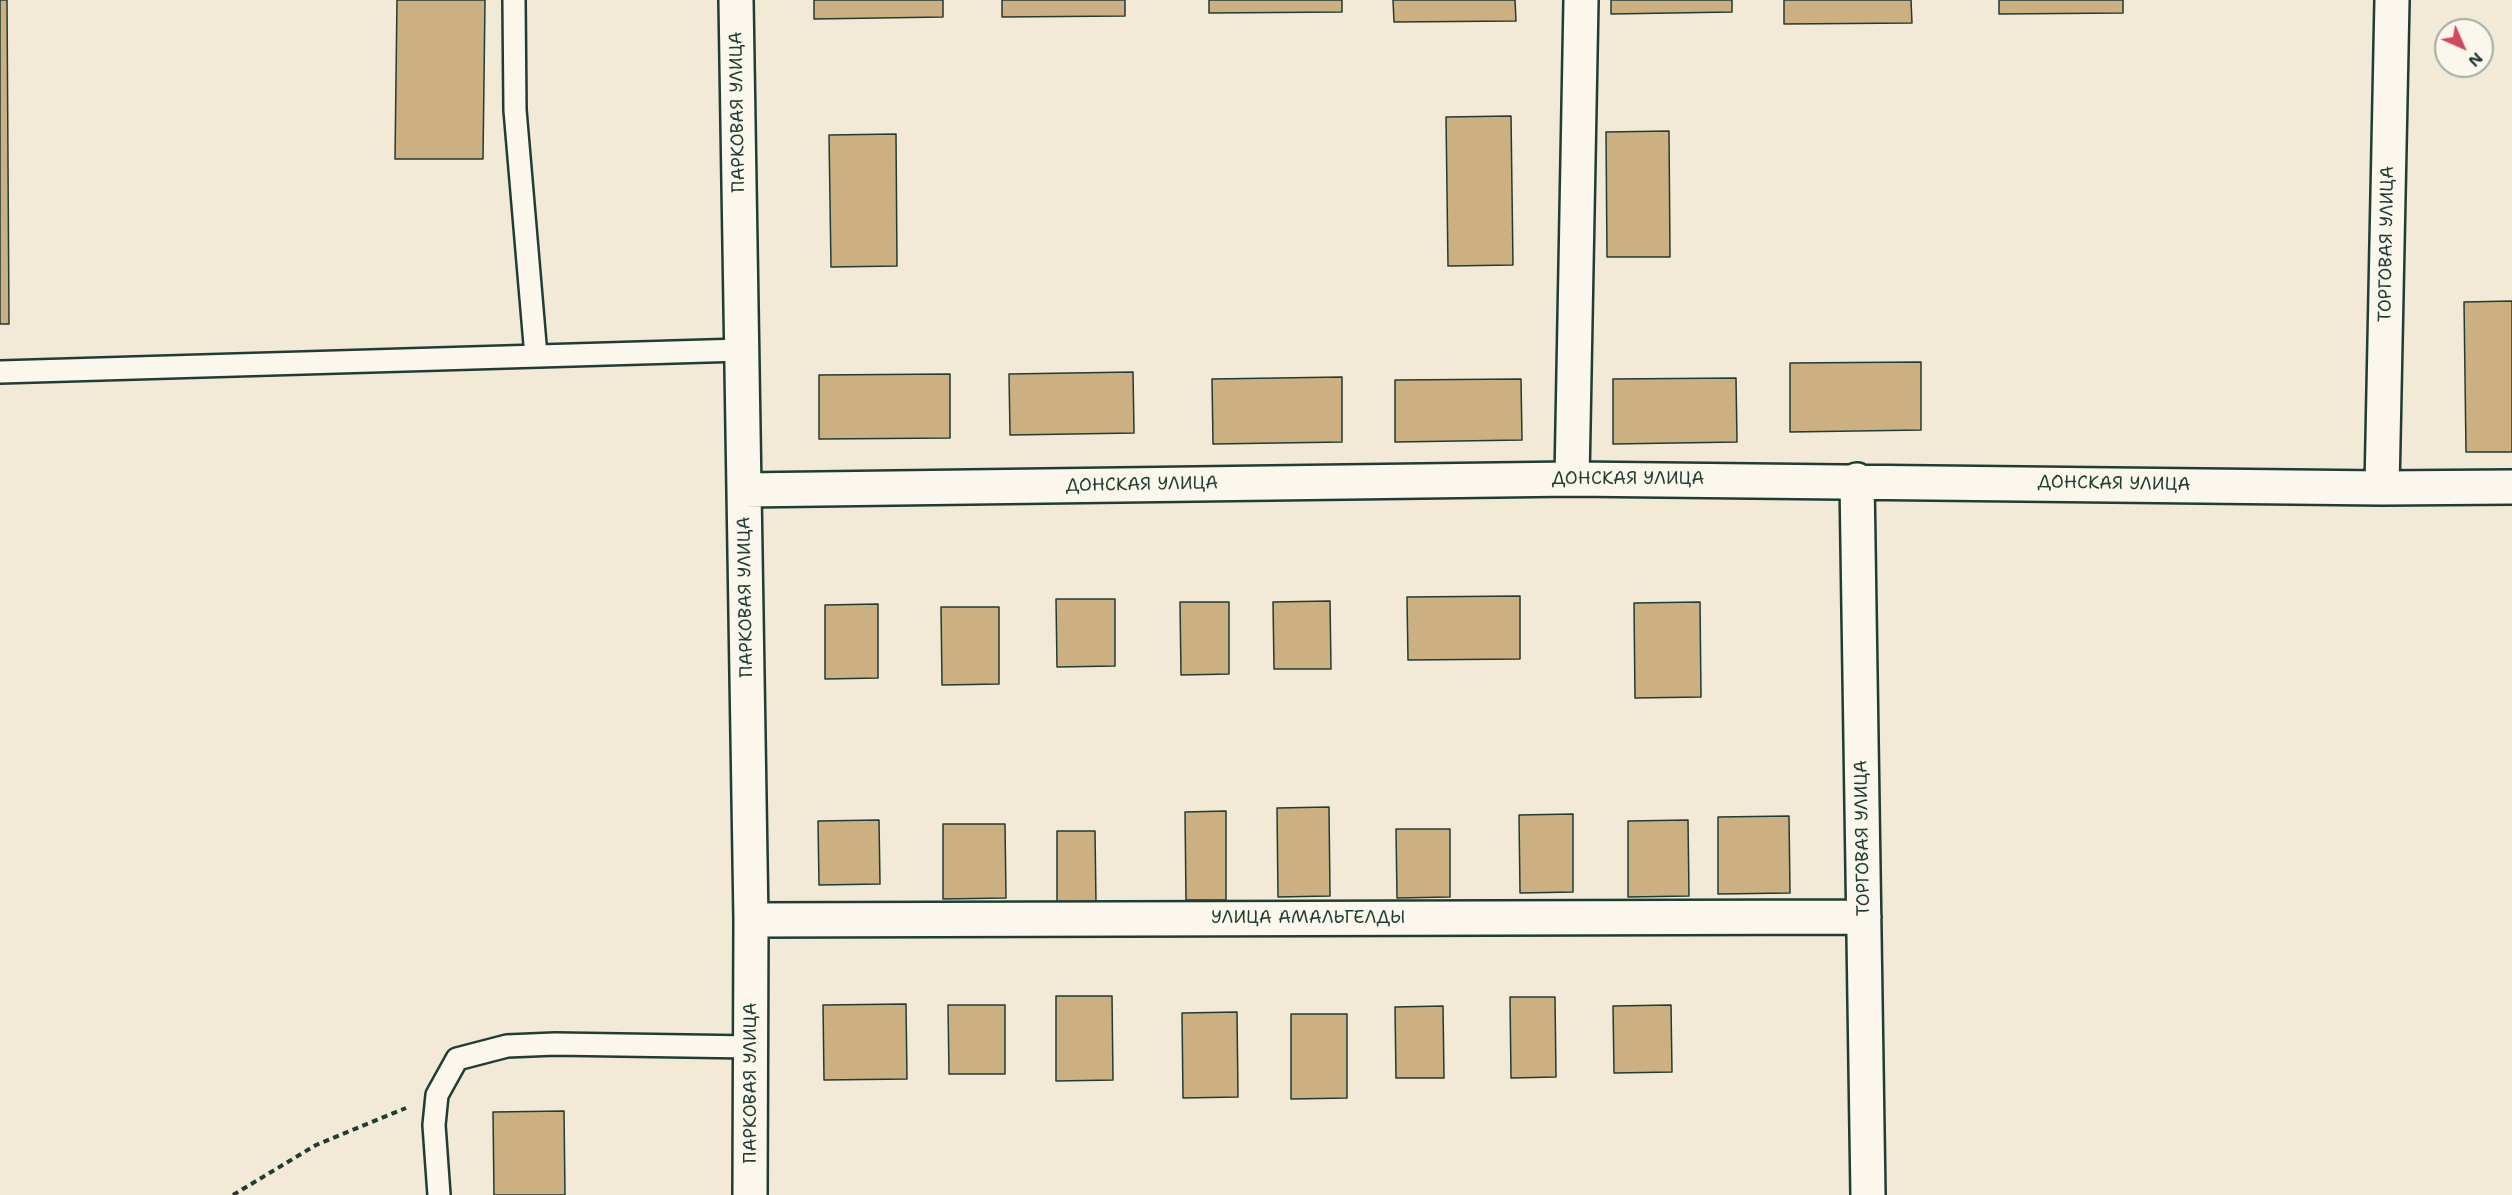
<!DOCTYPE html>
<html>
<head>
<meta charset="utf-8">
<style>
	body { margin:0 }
	#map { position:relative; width:2512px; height:1195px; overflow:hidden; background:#f2e9d7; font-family:"Shantell Sans",sans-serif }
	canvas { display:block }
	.north { position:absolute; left:2434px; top:18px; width:60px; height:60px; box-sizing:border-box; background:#fbf7ec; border:2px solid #a3ada2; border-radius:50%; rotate:135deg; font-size:16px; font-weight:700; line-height:24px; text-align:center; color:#1f3d34 }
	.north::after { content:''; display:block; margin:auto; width:21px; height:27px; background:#d1495b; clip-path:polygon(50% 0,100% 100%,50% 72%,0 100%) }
</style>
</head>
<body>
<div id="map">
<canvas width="2512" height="1195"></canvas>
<div class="north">N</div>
</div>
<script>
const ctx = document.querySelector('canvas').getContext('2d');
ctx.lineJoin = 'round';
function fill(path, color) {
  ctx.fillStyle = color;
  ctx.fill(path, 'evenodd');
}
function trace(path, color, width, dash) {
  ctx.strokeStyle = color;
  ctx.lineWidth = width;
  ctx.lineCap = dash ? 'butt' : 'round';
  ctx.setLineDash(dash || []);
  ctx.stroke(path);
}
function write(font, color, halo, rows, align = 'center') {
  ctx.font = font + ' "Shantell Sans",sans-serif';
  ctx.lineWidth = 5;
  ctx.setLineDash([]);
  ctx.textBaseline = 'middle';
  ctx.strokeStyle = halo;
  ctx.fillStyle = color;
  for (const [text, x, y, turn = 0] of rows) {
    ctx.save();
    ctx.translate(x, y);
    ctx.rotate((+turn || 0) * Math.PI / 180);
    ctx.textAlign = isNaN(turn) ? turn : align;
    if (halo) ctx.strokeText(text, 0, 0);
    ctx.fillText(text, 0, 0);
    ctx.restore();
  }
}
const building = new Path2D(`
	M0 0H7L9 324H0Z
	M397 0H485L483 159H395Z
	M814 0H943V17L814 19Z
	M1002 0H1125V16L1002 17Z
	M1209 0H1342V12L1209 13Z
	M1393 0H1515L1516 21 1394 22Z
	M1611 0H1732V12L1611 14Z
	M1784 0H1911L1912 23 1784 24Z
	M1999 0H2123V13L1999 14Z
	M1511 116 1513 265 1448 266 1446 117Z
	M1669 131 1670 257H1607L1606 132Z
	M896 134 897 266 831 267 829 135Z
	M2512 301V452H2466L2464 302Z
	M1921 362V430L1790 432V363Z
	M1133 372 1134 433 1010 435 1009 374Z
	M950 374V438L819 439V375Z
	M1342 377V442L1213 444 1212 379Z
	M1736 378 1737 442 1613 444V379Z
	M1521 379 1522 440 1395 442V380Z
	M1520 596V659L1408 660 1407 597Z
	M1056 599H1115V666L1057 667Z
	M1330 601 1331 669H1274L1273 602Z
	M1180 602H1229V674L1181 675Z
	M1700 602 1701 697 1635 698 1634 603Z
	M878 604V678L825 679V605Z
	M941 607H999V684L942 685Z
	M1329 807 1330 896 1278 897 1277 808Z
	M1226 811V900H1186L1185 812Z
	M1573 814V892L1520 893 1519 815Z
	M1789 816 1790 893 1718 894V817Z
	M879 820 880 884 819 885 818 821Z
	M1688 820 1689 896 1628 897V821Z
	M943 824H1005L1006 898 943 899Z
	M1396 829H1450V897L1397 898Z
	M1057 831H1095L1096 903 1057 904Z
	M1056 996H1112L1113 1080 1056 1081Z
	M1510 997H1555L1556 1077 1511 1078Z
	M906 1004 907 1079 824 1080 823 1005Z
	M948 1005H1005V1074H949Z
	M1671 1005 1672 1072 1614 1073 1613 1006Z
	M1443 1006 1444 1078H1396L1395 1007Z
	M1237 1012 1238 1097 1183 1098 1182 1013Z
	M1291 1014H1347V1098L1291 1099Z
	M564 1111 565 1195H494L493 1112Z`);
fill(building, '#ccb081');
trace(building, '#1f3d34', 1.5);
const service = new Path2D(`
	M514 0 515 110 536 356
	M0 372 741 350
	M439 1195 434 1125 437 1095 457 1059 507 1046 555 1044 751 1047`);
const minor = new Path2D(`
	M736 0 751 920 750 1195
	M1572 479 1581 0
	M1857 480 1868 1195
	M2382 488 2392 0
	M744 490 1572 479 2382 488 2512 487
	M751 920 1864 917`);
trace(service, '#1f3d34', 26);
trace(minor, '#1f3d34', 38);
trace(new Path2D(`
	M233 1195 316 1145 406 1108`), '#1f3d34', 4, [6, 4.5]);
trace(service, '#fbf7ec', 21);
trace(minor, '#fbf7ec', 33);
write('18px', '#1f3d34', '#fbf7ec', [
	["ПАРКОВАЯ УЛИЦА",738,112,-91],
	["ТОРГОВАЯ УЛИЦА",2387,244,-89],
	["ДОНСКАЯ УЛИЦА",1628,479],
	["ДОНСКАЯ УЛИЦА",2114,484,1],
	["ДОНСКАЯ УЛИЦА",1142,485,-1],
	["ПАРКОВАЯ УЛИЦА",746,597,-91],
	["ТОРГОВАЯ УЛИЦА",1863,838,-91],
	["УЛИЦА АМАЛЬГЕЛДЫ",1308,918],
	["ПАРКОВАЯ УЛИЦА",751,1083,-90]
]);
</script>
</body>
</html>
